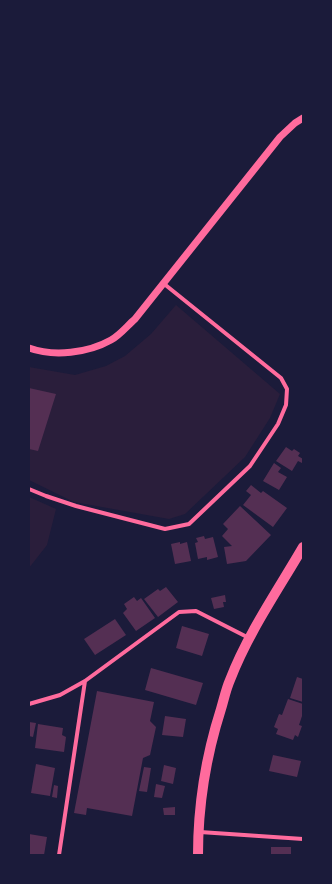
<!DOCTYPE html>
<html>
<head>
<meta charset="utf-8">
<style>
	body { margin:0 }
	#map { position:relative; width:332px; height:884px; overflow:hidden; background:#1b1b3a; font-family:Figtree,sans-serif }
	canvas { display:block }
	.frame { position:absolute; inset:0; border:30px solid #1b1b3a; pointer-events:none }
</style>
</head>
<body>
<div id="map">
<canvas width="332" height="884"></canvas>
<div class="frame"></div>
</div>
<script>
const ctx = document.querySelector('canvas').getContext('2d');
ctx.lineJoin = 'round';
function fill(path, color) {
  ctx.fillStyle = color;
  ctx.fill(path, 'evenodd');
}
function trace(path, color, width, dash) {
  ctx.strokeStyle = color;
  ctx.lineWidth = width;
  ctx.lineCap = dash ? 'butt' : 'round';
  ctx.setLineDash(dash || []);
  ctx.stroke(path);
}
fill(new Path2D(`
	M176 305 280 394 270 418 245 457 185 514 169 519 74 502 29 480V367L75 375 106 366 125 356 151 334Z
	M29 497 56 509 47 545 29 568Z`), '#2a1e3b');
fill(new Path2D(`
	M29 388 56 394 38 451 29 449Z
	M286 447 292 451 294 449 300 453 298 456 303 459 302 463 298 461 292 471 276 461Z
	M274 463 281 468 278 472 287 477 279 490 263 481Z
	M251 485 261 493 263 491 287 508 273 527 243 505 251 495 246 491Z
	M240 506 271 535 246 561 227 564 224 547 232 546 222 536 228 529 223 524Z
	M204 536 205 539 213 537 218 557 207 560V557L198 559 195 543 198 542 196 538Z
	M180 542V544L187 542 191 561 175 564 171 544Z
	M166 587 178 602 158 617 144 599 158 589 160 591Z
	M225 595 226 602H223L224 607 214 609 211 598Z
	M134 597 137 601 141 598 155 618 136 631 123 613 127 609 124 604Z
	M115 619 126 635 95 655 84 639Z
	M182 626 209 634 202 656 176 648Z
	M151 668 203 683 196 705 145 690Z
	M297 677 303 679V702L290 698Z
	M97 691 154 702 150 721 156 727 150 755 143 758 132 816 87 808 86 815 74 813Z
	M288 699 303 704V713L299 725 302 726 298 737 295 735 293 740 276 734 278 729 274 727 279 714 282 715Z
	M165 716 186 719 183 737 162 735Z
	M29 722 36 723 33 737 29 736Z
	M38 724 63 728 62 735 66 737 64 752 35 748Z
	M273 755 301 761 297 777 269 771Z
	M36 764 55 768 50 796 31 793Z
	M164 765 176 768 173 784 161 781Z
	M144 767 151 768 147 792 139 791Z
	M156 784 165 786 162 798 154 797Z
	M54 785 58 786 57 798 52 797Z
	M175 807V815H164L163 808Z
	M29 834 47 837 44 855H29Z
	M271 847H291V855H271Z`), '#542f53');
trace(new Path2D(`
	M29 489 46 496 76 506 165 529 189 524 250 466 278 424 286 405 287 389 281 378 163 283
	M29 704 60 695 85 681 179 612 196 611 249 638
	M200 832 303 839
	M59 855 85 681`), '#ff6b9d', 4);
trace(new Path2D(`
	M29 348C54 357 88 353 111 340 120 335 127 326 135 319L280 137 295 123 303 118`), '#ff6b9d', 7);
trace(new Path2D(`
	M198 855C198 805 206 756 221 709 224 699 226 689 230 680 248 633 278 590 303 547`), '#ff6b9d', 10);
</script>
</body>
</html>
